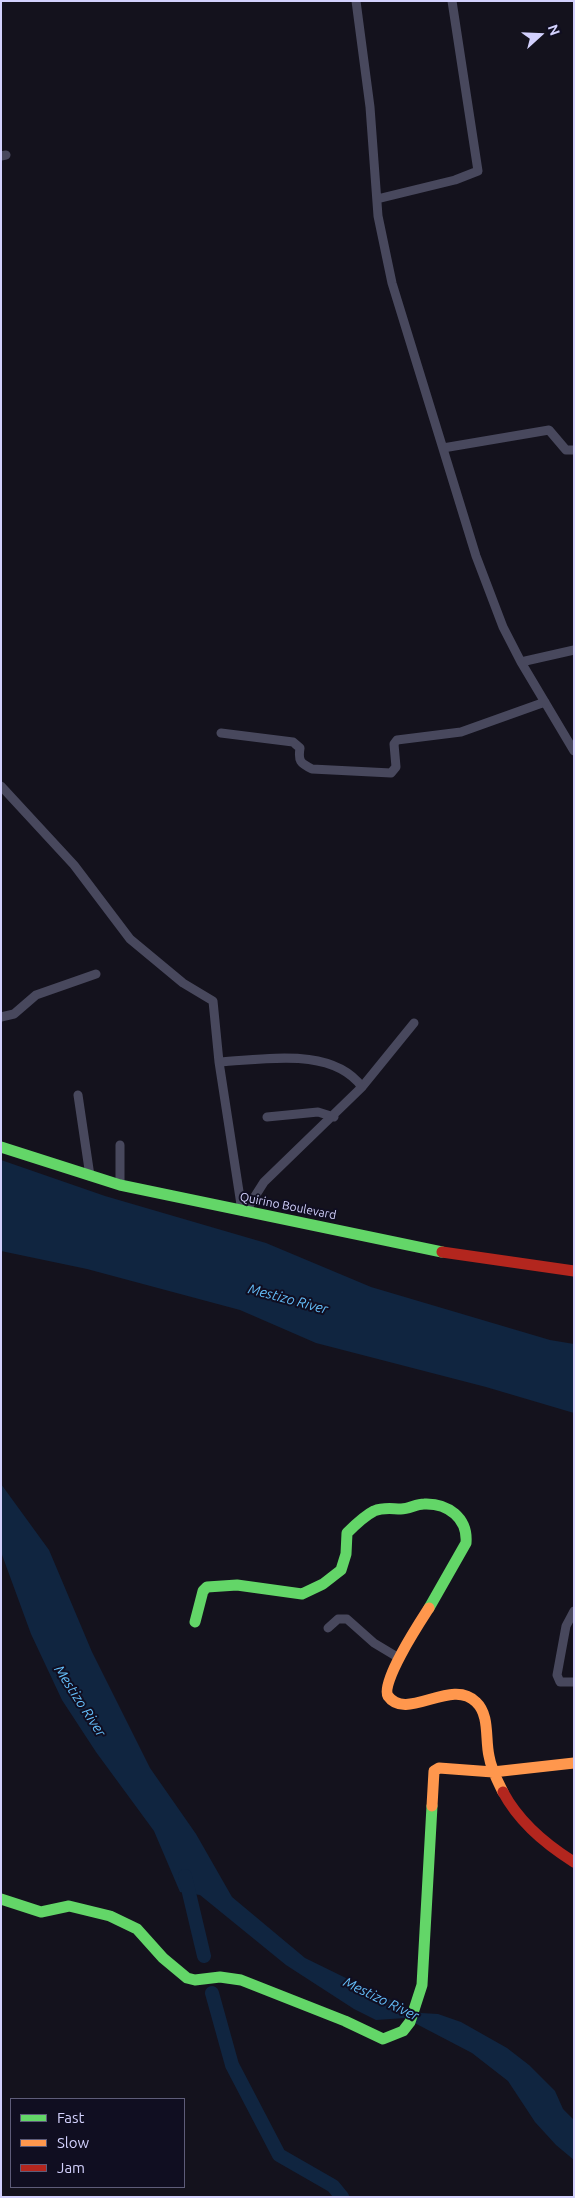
<!DOCTYPE html>
<html>
<head>
<meta charset="utf-8">
<style>
	body { margin:0 }
	#map { position:relative; width:575px; height:2198px; overflow:hidden; background:#14121d; font-family:Ubuntu,sans-serif }
	canvas { display:block }
	.frame { position:absolute; inset:0; border:2px solid #d3d1fd; pointer-events:none }
	.legend { position:absolute; left:10px; top:2098px; width:175px; height:90px; box-sizing:border-box; background:#100e21; border:1px solid #5e5c79; margin:0; padding:6px 9px; list-style:none; font-size:15px; color:#d3d1fd }
	.legend li { display:flex; align-items:center; gap:10px; height:25px }
	.legend b { width:25px; border:1px solid #5e5c79 }
	.north { position:absolute; left:515px; top:10px; width:50px; height:50px; -webkit-text-stroke:4px #100e21; paint-order:stroke; rotate:70deg; font-size:14px; font-weight:700; line-height:20px; text-align:center; color:#d3d1fd }
	.north::after { content:''; display:block; margin:auto; width:18px; height:22px; background:#d3d1fd; clip-path:polygon(50% 0,100% 100%,50% 72%,0 100%) }
</style>
</head>
<body>
<div id="map">
<canvas width="575" height="2198"></canvas>
<div class="frame"></div>
<ul class="legend">
<li><b style="height:6px;background:#63d668"></b>Fast</li>
<li><b style="height:6px;background:#ff974d"></b>Slow</li>
<li><b style="height:6px;background:#b3261e"></b>Jam</li>
</ul>
<div class="north">N</div>
</div>
<script>
const ctx = document.querySelector('canvas').getContext('2d');
ctx.lineJoin = 'round';
function fill(path, color) {
  ctx.fillStyle = color;
  ctx.fill(path, 'evenodd');
}
function trace(path, color, width, dash) {
  ctx.strokeStyle = color;
  ctx.lineWidth = width;
  ctx.lineCap = dash ? 'butt' : 'round';
  ctx.setLineDash(dash || []);
  ctx.stroke(path);
}
function write(font, color, halo, rows, align = 'center') {
  ctx.font = font + ' Ubuntu,sans-serif';
  ctx.lineWidth = 4;
  ctx.setLineDash([]);
  ctx.textBaseline = 'middle';
  ctx.strokeStyle = halo;
  ctx.fillStyle = color;
  for (const [text, x, y, turn = 0] of rows) {
    ctx.save();
    ctx.translate(x, y);
    ctx.rotate((+turn || 0) * Math.PI / 180);
    ctx.textAlign = isNaN(turn) ? turn : align;
    if (halo) ctx.strokeText(text, 0, 0);
    ctx.fillText(text, 0, 0);
    ctx.restore();
  }
}
fill(new Path2D(`
	M1 1160 105 1196 266 1243 371 1287 550 1340 574 1344V1413L486 1387 316 1343 240 1310 87 1269 1 1251Z
	M1 1484 49 1550 92 1652 150 1768 196 1834 232 1897 305 1958 397 2003 421 2013 438 2014 461 2022 507 2048 529 2065 555 2091 563 2109 574 2120V2160L556 2145 535 2122 508 2081 472 2053 405 2018 376 2020 354 2009 286 1965 200 1895 180 1892 154 1831 96 1752 62 1700 31 1634 1 1552Z`), '#102540');
trace(new Path2D(`
	M185 1876 204 1956
	M212 1993 232 2065 279 2155 333 2186 342 2197`), '#102540', 14);
trace(new Path2D(`
	M356 1 370 107 378 216 392 283 476 556 503 627 521 662 574 751
	M1 156 6 155
	M377 199 455 180 478 171 452 1
	M443 448 549 430 566 450H574
	M521 662 574 650
	M221 733 293 742 300 748C298 761 300 763 312 769L391 773 396 767 394 744 397 740 461 732 545 702
	M1 786 74 865 130 939 183 983 213 1001 219 1062 242 1211
	M1 1017 14 1014 36 995 96 974
	M219 1062C264 1060 332 1046 362 1087
	M78 1095 90 1176
	M267 1117 318 1112 334 1117
	M120 1185V1145
	M245 1212 264 1182 362 1087 414 1023
	M574 1611 566 1626 557 1675 560 1682H574
	M328 1628 338 1619H347L374 1643 399 1658`), '#48485d', 9);
trace(new Path2D(`
	M1 1147 120 1185 442 1252
	M195 1622 203 1591 207 1587 237 1585 302 1594 323 1584 341 1570 346 1554 347 1533C355 1525 364 1516 374 1511 384 1507 392 1509 401 1509 409 1509 416 1504 424 1504 448 1503 468 1518 466 1543L429 1608
	M1 1899 41 1912 69 1906 110 1916 137 1929 163 1958 187 1978 195 1980 220 1977 241 1980 345 2021 383 2039 403 2031 410 2022 422 1985 432 1806`), '#63d668', 11);
trace(new Path2D(`
	M429 1608C420 1622 380 1683 388 1696 406 1722 452 1677 476 1702 490 1715 485 1739 489 1756 491 1769 497 1780 503 1792
	M432 1806 434 1771 439 1768 493 1772 574 1763`), '#ff974d', 11);
trace(new Path2D(`
	M442 1252 574 1271
	M503 1792C519 1822 545 1844 574 1862`), '#b3261e', 11);
write('12px', '#d3d1fd', '#100e21', [
	["Quirino Boulevard",288,1206,11]
]);
write('italic 14px', '#64bdf8', '#100e21', [
	["Mestizo River",288,1299,15],
	["Mestizo River",80,1701,57],
	["Mestizo River",381,1999,26]
]);
</script>
</body>
</html>
